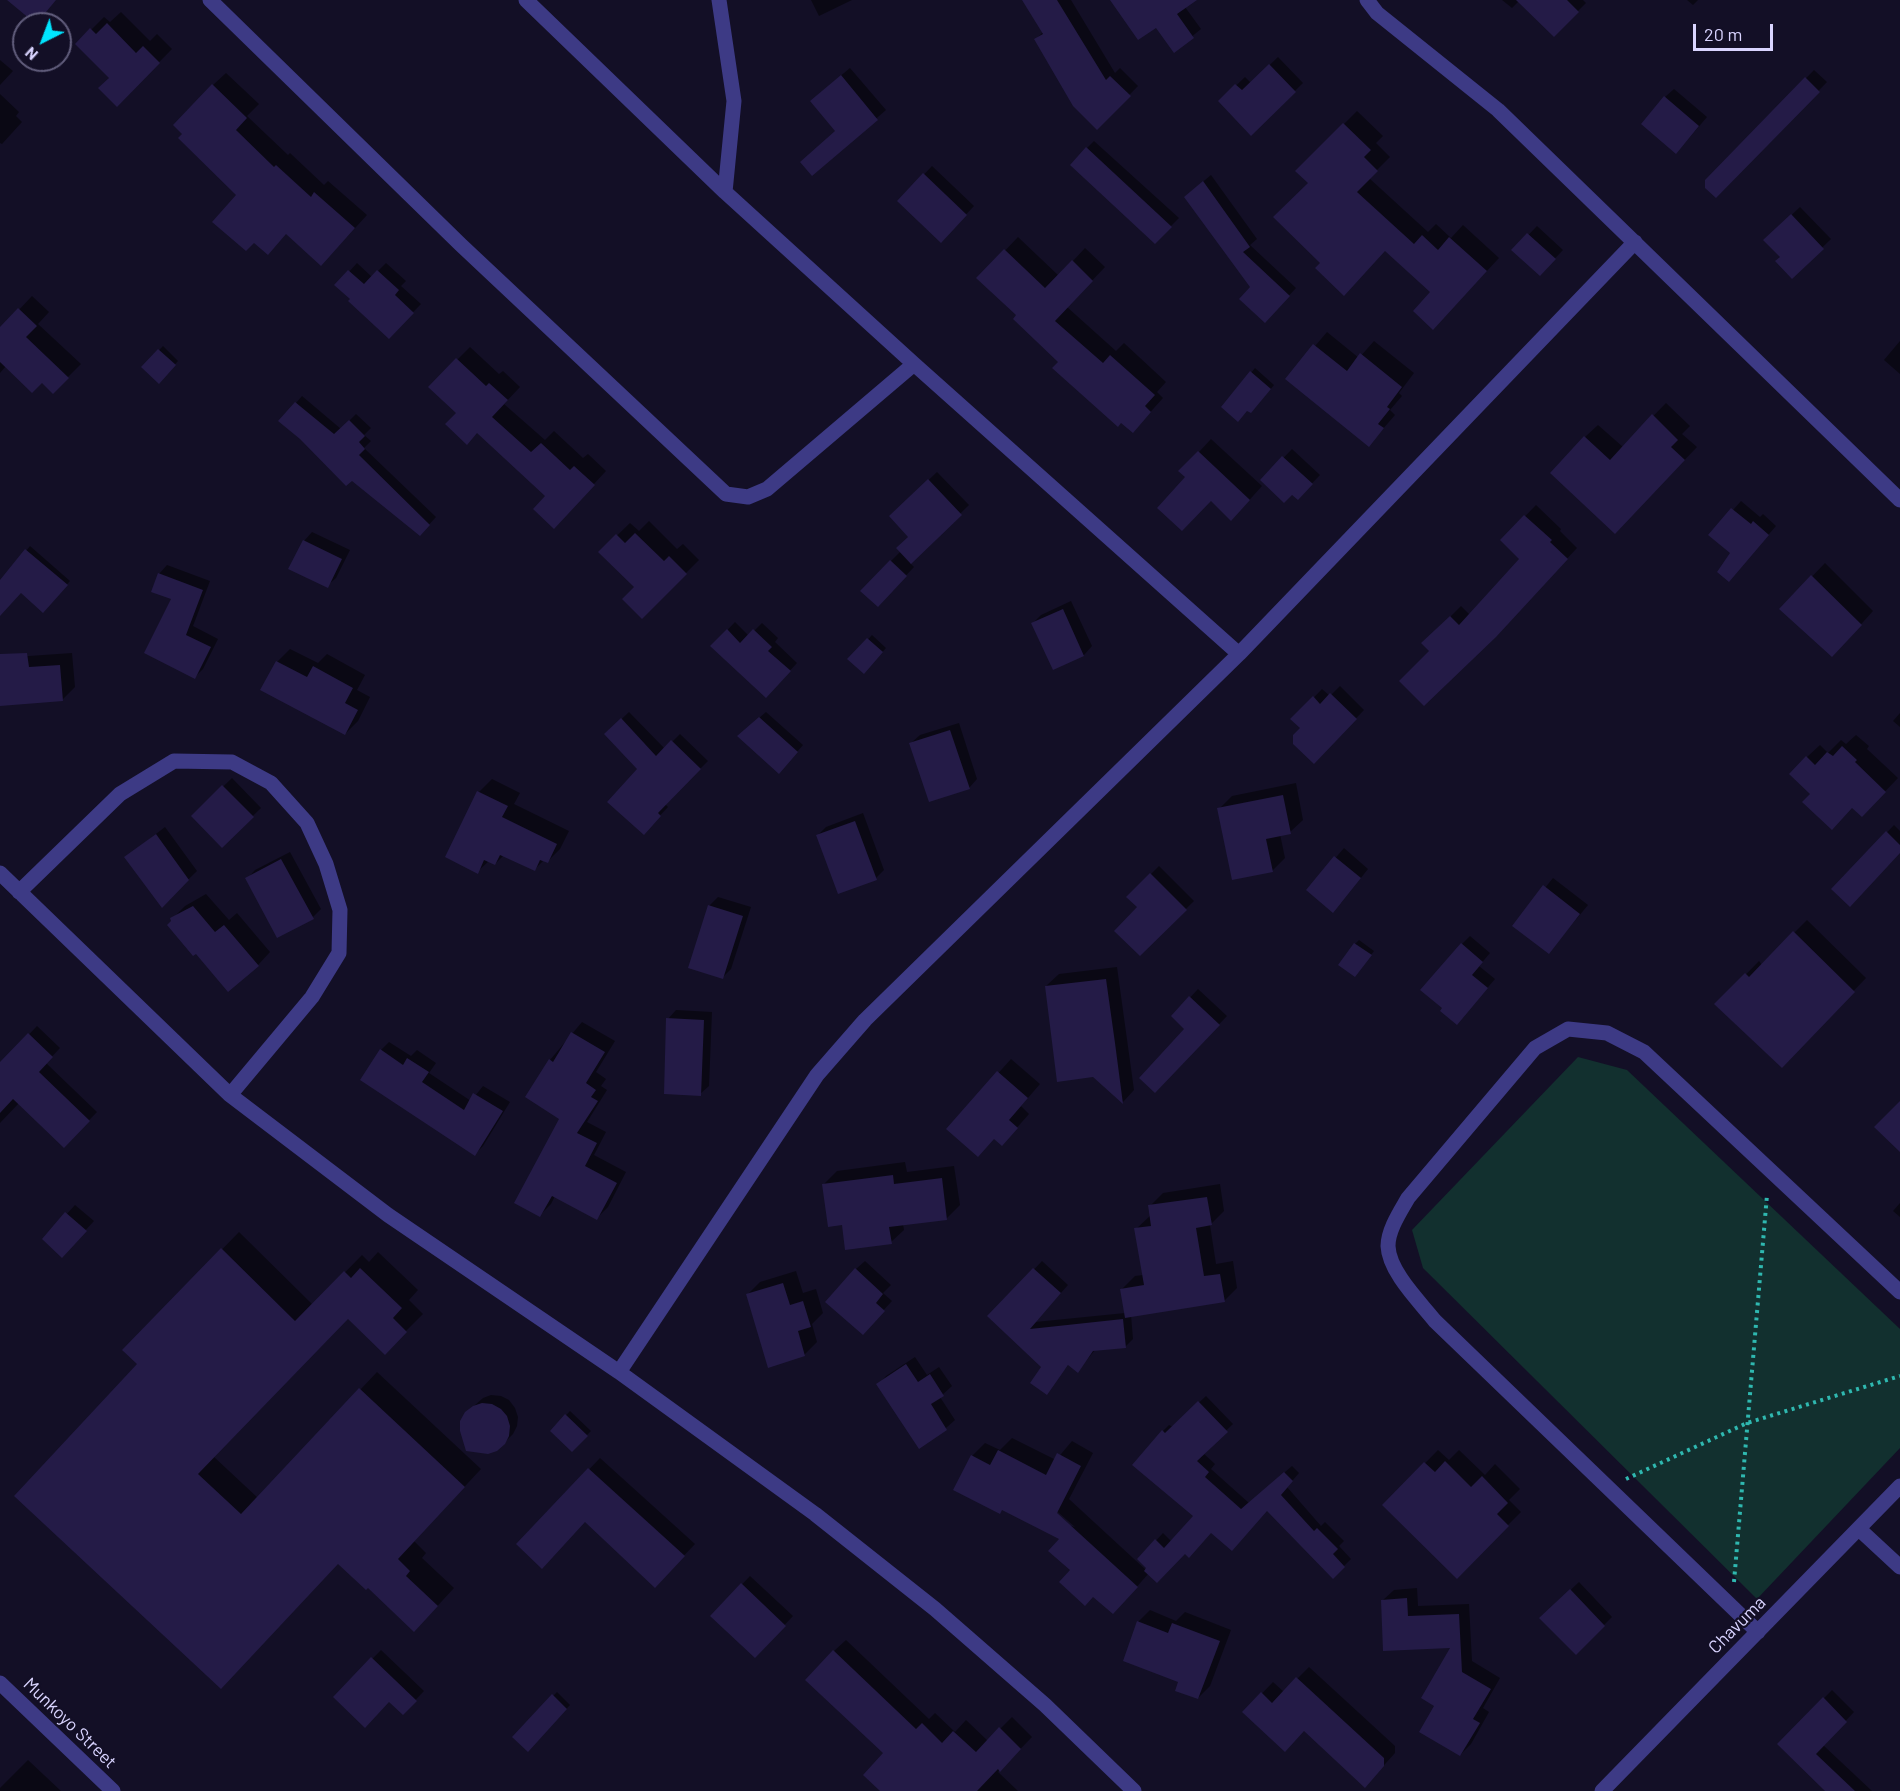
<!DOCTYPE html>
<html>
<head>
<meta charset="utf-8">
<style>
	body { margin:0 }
	#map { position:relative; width:1900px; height:1791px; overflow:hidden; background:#130f26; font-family:Barlow,sans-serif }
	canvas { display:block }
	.north { position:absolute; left:12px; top:12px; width:60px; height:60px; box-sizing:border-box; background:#130f26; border:2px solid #625e7d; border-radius:50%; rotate:222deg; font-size:16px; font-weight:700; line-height:24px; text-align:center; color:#d9d4ff }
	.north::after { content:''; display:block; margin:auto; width:21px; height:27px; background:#00e5ff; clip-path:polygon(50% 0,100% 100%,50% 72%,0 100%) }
	.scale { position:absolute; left:1693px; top:24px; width:80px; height:27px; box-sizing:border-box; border:3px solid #d9d4ff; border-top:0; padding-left:8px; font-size:18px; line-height:21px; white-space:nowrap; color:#d9d4ff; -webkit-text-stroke:4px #130f26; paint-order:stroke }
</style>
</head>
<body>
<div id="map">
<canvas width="1900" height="1791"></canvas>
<div class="north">N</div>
<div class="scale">20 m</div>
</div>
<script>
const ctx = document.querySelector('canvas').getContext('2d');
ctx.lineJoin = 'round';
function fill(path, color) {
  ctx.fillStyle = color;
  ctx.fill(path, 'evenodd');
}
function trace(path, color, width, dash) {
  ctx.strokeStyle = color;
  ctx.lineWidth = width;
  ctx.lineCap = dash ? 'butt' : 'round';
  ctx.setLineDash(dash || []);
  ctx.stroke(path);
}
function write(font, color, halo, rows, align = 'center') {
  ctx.font = font + ' Barlow,sans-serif';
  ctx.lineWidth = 4.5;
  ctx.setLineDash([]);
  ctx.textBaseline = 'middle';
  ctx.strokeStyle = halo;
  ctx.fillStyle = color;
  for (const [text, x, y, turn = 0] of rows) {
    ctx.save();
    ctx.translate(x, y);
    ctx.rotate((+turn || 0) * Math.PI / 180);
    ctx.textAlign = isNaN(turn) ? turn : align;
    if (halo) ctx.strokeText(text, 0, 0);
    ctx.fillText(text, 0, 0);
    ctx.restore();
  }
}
fill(new Path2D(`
	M1578 1057 1627 1070 1900 1329V1448L1757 1599 1423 1268 1412 1230Z`), '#12302f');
fill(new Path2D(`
	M811 0H852L819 16Z
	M1024 0H1071L1115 73 1120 68 1138 86 1097 128 1036 39 1043 32Z
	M1112 0H1192L1185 7 1201 29 1174 51 1156 26Z
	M1502 0H1583L1586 3 1554 35 1519 1 1512 8Z
	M1687 0H1698L1693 5Z
	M121 12 150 41 157 34 172 49 117 105 111 78 77 44 104 17 110 22Z
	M1278 57 1303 83 1251 134 1220 101 1245 77 1251 83Z
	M0 60 13 71 0 85Z
	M850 68 886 110 812 174 836 130 820 93Z
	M1814 70 1827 82 1716 196 1707 180Z
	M226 73 259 104 247 116 288 155 290 153 324 185 328 181 367 215 334 251 287 233 238 195 213 85Z
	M1674 89 1707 117 1684 144 1665 97Z
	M0 94 19 112 16 116 22 122 2 144 0 143Z
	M1357 111 1383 136 1376 143 1390 157 1369 178 1428 232 1436 224 1451 238 1463 225 1499 258 1446 315 1432 292 1386 250 1322 263 1310 183 1297 171Z
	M1094 141 1179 218 1155 242 1087 148Z
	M932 166 974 206 941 241 899 201Z
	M1211 175 1257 239 1250 245 1296 288 1272 314 1252 287 1193 190Z
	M1800 207 1831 239 1792 277 1782 257 1765 240Z
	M1537 226 1563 250 1540 274 1514 250Z
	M1018 237 1059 276 1085 248 1105 267 1067 307 1116 351 1124 343 1166 382 1157 392 1163 398 1145 418 1060 361 1018 315 979 278Z
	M357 263 372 277 386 263 406 281 401 286 421 304 389 337 337 285Z
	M32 296 49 312 38 324 81 364 53 392 42 381 6 366 0 373V330Z
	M1327 332 1359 358 1374 341 1414 373 1399 393 1402 396 1390 410 1395 415 1369 445 1287 379Z
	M1900 341V374L1884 360Z
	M163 346 178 361 159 382 143 367Z
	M470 347 499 374 503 371 520 387 504 404 545 440 554 431 583 458 588 454 606 471 566 514 430 387Z
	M1255 368 1274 385 1255 408 1223 407Z
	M302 396 341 429 356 414 371 428 364 435 371 441 364 448 436 517 426 528 296 403Z
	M1666 403 1690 426 1682 434 1697 447 1628 519 1585 437 1598 425 1623 447Z
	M1211 439 1262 486 1244 506 1188 477 1199 452Z
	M1292 449 1320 475 1298 498 1262 480Z
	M937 472 969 505 910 563 914 567 878 605 862 590 901 551 910 536 891 516Z
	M1741 501 1760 517 1763 514 1776 526 1737 571 1732 553 1711 535Z
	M1536 505 1561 529 1560 531 1577 548 1506 624 1431 651 1424 643 1461 606 1470 615 1521 559 1502 540Z
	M649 521 677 549 683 544 699 560 642 617 636 587 600 552 630 523 639 531Z
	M312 532 350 550 336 578 327 586 304 541Z
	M30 546 70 581 43 611 21 592 0 614V587L7 575Z
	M1825 563 1873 611 1845 642 1781 609Z
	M167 565 210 581 193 626 218 639 203 669 195 677 173 599 159 574Z
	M1071 601 1092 646 1084 655 1053 668 1032 624 1041 615Z
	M735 622 749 636 762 623 778 638 775 642 797 663 774 688 712 646Z
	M872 635 886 648 864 672 850 659Z
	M290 649 318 663 327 654 365 675 357 690 370 697 358 721 345 734 262 690 277 662Z
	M72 653 75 687 62 700 0 704V658Z
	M1340 686 1364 710 1314 762 1302 728 1293 719 1322 689 1330 696Z
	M629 712 665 749 680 734 708 761 665 804 668 807 651 825 639 769 606 734Z
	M766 712 803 745 785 766 745 730Z
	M1900 713V727L1893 721Z
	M959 723 977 779 969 788 911 743 920 735Z
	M1856 735 1869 746 1867 749 1898 778 1875 802 1853 807 1812 794 1807 757 1820 745 1828 753 1841 740 1846 744Z
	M232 778 261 808 222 846 193 816Z
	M492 779 520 793 514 804 569 831 560 849 547 862 544 860 534 870 504 855 495 864 489 861 477 872 479 792Z
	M1296 783 1303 820 1290 832 1280 834 1285 858 1272 871 1219 809 1232 796Z
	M863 813 884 870 876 878 818 835 826 827Z
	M1894 825 1900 831V851L1834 889Z
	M165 827 197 871 162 905 126 857Z
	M1344 848 1368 869 1341 903 1308 890Z
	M290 852 321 909 313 917 247 879 255 870Z
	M1159 866 1194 901 1140 954 1139 907 1128 897Z
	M1553 878 1588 905 1549 952 1515 925Z
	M206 894 229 920 237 913 270 952 258 965 172 919 185 906Z
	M718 897 751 907 731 969 723 977 709 906Z
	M1807 920 1866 978 1794 1053 1717 1004 1759 961 1762 965Z
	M1470 936 1490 953 1479 966 1495 979 1465 1014 1444 1008 1462 944Z
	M1359 940 1374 951 1359 971 1355 944Z
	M1117 967 1134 1090 1123 1102 1094 1075 1046 986 1059 974Z
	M1198 989 1227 1016 1155 1091 1186 1029 1173 1016Z
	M676 1010 712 1012 709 1086 700 1094 668 1019Z
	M582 1022 615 1041 596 1072 606 1079 601 1086 607 1090 587 1122 606 1132 594 1155 626 1172 608 1207 597 1218 555 1196 551 1204 540 1215 561 1119 550 1060Z
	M37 1026 60 1048 46 1063 97 1112 64 1146 19 1103 0 1123V1065Z
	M389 1042 411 1056 417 1050 436 1063 429 1073 471 1101 483 1086 510 1102 483 1146 475 1154 381 1050Z
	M1011 1059 1040 1084 1021 1106 1029 1114 1014 1131 995 1138 948 1129Z
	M905 1162 907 1172 954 1166 960 1205 947 1218 903 1224 904 1230 891 1242 843 1223 824 1184 837 1171Z
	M1220 1184 1224 1211 1210 1225 1216 1264 1233 1261 1237 1288 1224 1301 1131 1315 1133 1339 1125 1347 1095 1350 1078 1371 1069 1364 1046 1393 1043 1367 990 1316 1042 1261 1068 1285 1035 1322 1125 1313 1122 1289 1135 1276 1143 1275 1136 1229 1151 1215 1150 1206 1163 1193Z
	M1900 1203V1217L1893 1211Z
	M75 1205 94 1221 70 1247 44 1239Z
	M239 1232 313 1305 362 1255 369 1262 378 1252 418 1290 409 1300 423 1314 385 1352 348 1318 213 1456 258 1498 377 1372 481 1469 414 1541 426 1553 422 1558 454 1588 431 1613 368 1586 339 1562 238 1670 139 1364 124 1350Z
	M865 1261 891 1285 883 1293 892 1301 868 1327 856 1269Z
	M796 1271 803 1293 816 1289 823 1313 812 1324 817 1342 804 1355 747 1295 760 1282Z
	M915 1357 927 1375 939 1367 952 1386 940 1397 955 1420 946 1428 919 1447 878 1385 886 1376Z
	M491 1395 501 1396 509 1400 515 1408 518 1417 517 1426 513 1434 504 1443 466 1413 483 1398Z
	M1206 1396 1233 1424 1203 1453 1215 1464 1211 1469 1249 1503 1292 1466 1299 1473 1287 1487 1321 1526 1325 1522 1344 1541 1339 1546 1351 1559 1333 1577 1268 1509 1211 1532 1185 1552 1149 1573 1126 1599 1072 1570 1061 1539 972 1456 985 1443 1000 1450 1012 1438 1056 1460 1072 1441 1093 1453 1069 1499 1146 1570 1149 1568 1139 1559 1163 1533 1172 1542 1195 1516 1163 1431 1169 1425 1173 1427ZM1052 1507 1075 1527 1068 1525 1050 1509Z
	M570 1411 591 1431 572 1450 552 1430Z
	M1438 1450 1449 1460 1459 1450 1485 1475 1495 1464 1520 1489 1509 1500 1521 1512 1457 1576 1384 1505Z
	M600 1458 695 1544 655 1586 586 1521 518 1544Z
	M750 1576 793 1616 755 1656 712 1616Z
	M1579 1582 1612 1617 1576 1653 1541 1618Z
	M1417 1588 1418 1606 1469 1604 1472 1661 1500 1678 1483 1708 1489 1712 1471 1744 1460 1755 1436 1705 1453 1646 1383 1600 1394 1590Z
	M1150 1610 1176 1621 1185 1612 1231 1630 1210 1686 1198 1698 1180 1681 1138 1622Z
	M846 1640 929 1719 935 1713 955 1732 966 1720 988 1741 1012 1717 1032 1737 998 1772 1018 1791H917L885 1753 834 1651Z
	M381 1650 424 1691 403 1713 389 1700 335 1697Z
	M1309 1667 1395 1746V1753L1376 1774 1305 1730 1244 1712 1273 1682 1284 1692Z
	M1832 1690 1854 1712 1823 1745 1872 1791H1827L1779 1744Z
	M557 1692 570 1705 528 1749 514 1737Z
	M28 1760 61 1791H0V1788Z`), '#0007');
fill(new Path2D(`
	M7 0H56L36 24Z
	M1022 0H1057L1106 80 1110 76 1131 96 1097 130 1073 106 1034 39 1043 34Z
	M1110 0H1197L1177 14 1194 38 1174 53 1156 28 1138 40Z
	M1516 0H1567L1579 12 1554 37Z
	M107 23 136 53 143 46 160 63 117 107 98 88 109 78 75 44 90 28 96 34Z
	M1269 64 1296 92 1251 136 1218 101 1235 84 1242 90Z
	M841 75 878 120 812 176 800 162 835 131 810 101Z
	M1805 77 1820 92 1716 198 1705 188V180Z
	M212 84 247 118 236 130 274 167 276 165 311 197 314 192 355 228 321 266 286 234 268 255 254 243 246 251 212 222 236 195 178 138 182 134 173 125Z
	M1664 96 1699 126 1676 154 1641 124Z
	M1343 123 1371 150 1364 157 1378 171 1357 192 1414 244 1422 235 1438 250 1449 237 1487 271 1433 330 1413 311 1430 292 1385 251 1344 296 1315 268 1320 263 1273 217 1308 183 1295 171Z
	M1086 147 1172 227 1155 244 1070 165Z
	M923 173 967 215 941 243 897 201Z
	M1203 181 1250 247 1243 252 1290 296 1265 323 1239 299 1250 287 1184 197Z
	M1791 214 1824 249 1792 279 1775 261 1780 257 1763 240Z
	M1527 233 1556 259 1540 276 1511 250Z
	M1004 249 1045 288 1072 260 1093 281 1055 321 1103 363 1110 355 1155 395 1145 406 1151 412 1133 433 1121 423 1118 427 1052 368 1058 362 1013 319 1016 315 976 278Z
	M348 270 364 284 377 270 399 290 395 295 414 313 389 339 348 301 350 299 334 285Z
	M18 308 37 326 26 337 69 378 53 394 42 383 32 393 0 362V327Z
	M1313 344 1347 371 1360 353 1402 387 1387 407 1390 409 1378 424 1384 428 1369 447 1285 379Z
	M158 349 176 365 159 384 141 367Z
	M456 358 486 386 489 383 508 400 492 417 531 452 541 443 570 470 574 466 595 485 554 529 533 509 545 496 477 433 467 445 445 424 456 413 428 387Z
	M1250 371 1271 389 1251 413 1247 411 1238 422 1221 407Z
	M295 402 334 434 349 420 365 436 359 442 365 449 359 455 430 525 420 536 352 481 346 486 300 439 278 421Z
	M1652 414 1678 440 1671 447 1685 460 1615 534 1550 473 1584 436 1610 460Z
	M1198 451 1250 500 1231 521 1211 501 1182 531 1157 508 1185 477 1178 471Z
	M1282 456 1313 484 1298 500 1292 495 1284 503 1260 480Z
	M928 479 962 515 911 564 896 548 908 537 889 516Z
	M1731 508 1751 524 1753 521 1769 535 1729 582 1717 572 1730 553 1708 535Z
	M1524 515 1552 540 1550 542 1568 559 1496 637 1424 706 1399 681 1429 651 1421 643 1450 616 1459 625 1519 559 1500 540Z
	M635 533 664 561 669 556 687 574 642 619 622 599 634 587 598 552 616 534 625 543Z
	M303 540 342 559 328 588 288 569Z
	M25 549 68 585 43 613 21 593 0 616V580Z
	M890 560 907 576 878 607 860 591Z
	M158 573 203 590 186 635 211 647 195 679 144 653 171 599 151 592Z
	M1811 575 1862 625 1832 657 1779 609Z
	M1063 609 1084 656 1053 670 1031 623Z
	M727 629 740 643 753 629 772 647 768 651 791 671 766 698 710 646Z
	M867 638 883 652 864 674 847 659Z
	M27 653 29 667 60 665 63 701 0 706V654Z
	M276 661 307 677 313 666 353 688 345 703 358 710 345 735 260 690Z
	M1330 693 1357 719 1314 764 1293 744V735L1300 728 1290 719 1313 696 1320 704Z
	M759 717 798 752 779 774 737 736Z
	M621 718 656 756 671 740 701 769 658 813 661 816 644 835 607 802 637 769 604 734Z
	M950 730 970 789 929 802 909 743Z
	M1842 746 1857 760 1855 762 1886 792 1862 817 1852 808 1832 830 1802 802 1810 794 1789 774 1806 756 1815 765 1827 752 1833 756Z
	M222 785 254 817 222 848 191 816Z
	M477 791 508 806 502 817 557 844 548 863 540 860 535 871 500 855 495 865 484 860 478 874 445 857Z
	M1283 795 1291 834 1266 839 1273 872 1232 880 1217 808Z
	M855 821 877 880 838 894 816 835Z
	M1886 831 1900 845V853L1850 907 1831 889Z
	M156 834 189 880 162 908 124 857Z
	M1334 856 1361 878 1333 913 1306 890Z
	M281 859 314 919 277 938 245 878Z
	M1150 873 1187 910 1140 956 1114 931 1137 907 1126 897Z
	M1543 885 1580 914 1549 954 1512 926Z
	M708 905 743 916 723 979 688 968Z
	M193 906 215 932 224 925 259 966 228 992 196 954 193 956 167 925 171 921 170 918Z
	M1793 931 1855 992 1782 1068 1714 1004 1745 973 1749 977Z
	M1354 943 1372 955 1355 977 1338 965Z
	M1461 943 1483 962 1472 975 1488 988 1457 1025 1440 1011 1442 1008 1420 990Z
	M1106 979 1115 1043 1123 1104 1093 1077 1057 1082 1045 986Z
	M1189 996 1220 1025 1155 1093 1139 1078 1184 1029 1171 1016Z
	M666 1018 704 1020 701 1096 664 1094Z
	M571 1032 605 1052 586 1083 596 1090 591 1097 598 1101 577 1133 597 1143 585 1166 617 1183 597 1220 552 1196 540 1217 514 1203 559 1119 525 1097 549 1059 553 1062Z
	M28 1033 53 1057 39 1072 90 1121 64 1148 13 1099 0 1113V1062Z
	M380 1049 403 1065 407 1058 429 1072 422 1082 464 1110 473 1093 503 1111 475 1156 360 1080Z
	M997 1071 1028 1098 1009 1120 1018 1128 1002 1146 994 1139 978 1157 946 1129Z
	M1900 1101V1152L1874 1127Z
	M893 1175 894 1184 942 1178 947 1220 889 1227 892 1244 845 1250 842 1225 828 1227 822 1184Z
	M1207 1197 1212 1225 1196 1228 1204 1276 1220 1274 1225 1302 1125 1318 1120 1289 1144 1285 1134 1228 1151 1226 1148 1205Z
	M65 1212 87 1231 62 1258 42 1239Z
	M221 1248 295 1321 344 1271 351 1278 360 1268 402 1308 393 1318 407 1332 385 1355 348 1319 198 1474 241 1514 359 1388 465 1487 398 1559 410 1571 406 1576 438 1606 414 1632 368 1588 366 1590 338 1564 221 1689 14 1496 137 1364 122 1350Z
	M855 1268 883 1294 876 1303 885 1311 863 1335 825 1302Z
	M1033 1268 1061 1293 1030 1329 1123 1319 1126 1348 1093 1351 1078 1373 1068 1365 1047 1395 1030 1383 1041 1367 987 1316Z
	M783 1283 790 1305 803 1301 811 1327 798 1331 805 1356 768 1368 746 1294Z
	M906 1364 918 1382 930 1374 944 1396 931 1404 947 1430 919 1449 876 1384Z
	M1198 1401 1228 1432 1197 1461 1209 1472 1205 1477 1241 1509 1284 1472 1293 1481 1281 1495 1314 1531 1317 1528 1338 1549 1333 1554 1345 1567 1333 1579 1267 1511 1232 1551 1211 1533 1189 1558 1185 1554 1157 1583 1144 1571 1146 1568 1137 1559 1155 1539 1164 1548 1193 1516 1132 1465 1162 1430 1165 1433Z
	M482 1403 492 1404 501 1409 507 1416 510 1426 509 1436 505 1444 497 1451 488 1454 466 1451 460 1431V1421L465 1412 473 1406Z
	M565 1414 588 1436 572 1452 550 1431Z
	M998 1450 1046 1475 1057 1453 1081 1466 1057 1513 1138 1587 1113 1614 1093 1597 1085 1606 1059 1582 1070 1570 1048 1551 1059 1539 1002 1510 1000 1514 953 1490 971 1455 990 1465Z
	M1445 1461 1471 1487 1482 1476 1508 1503 1497 1514 1509 1526 1457 1579 1382 1505 1424 1462 1435 1472Z
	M588 1468 685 1556 655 1588 585 1522 542 1569 516 1544Z
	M741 1583 786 1626 755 1658 710 1616Z
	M1570 1589 1605 1626 1576 1655 1539 1618Z
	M1407 1598 1408 1616 1459 1614 1462 1672 1491 1689 1473 1719 1480 1723 1460 1756 1419 1732 1434 1706 1421 1698 1450 1648 1383 1651 1381 1600Z
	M1137 1621 1168 1633 1172 1623 1220 1641 1198 1699 1175 1691 1178 1682 1123 1661Z
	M833 1650 916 1729 922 1723 942 1743 953 1731 976 1752 999 1727 1021 1749 1000 1772 998 1769 977 1791H880L863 1775 883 1753 805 1680Z
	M371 1657 417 1701 403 1715 389 1702 365 1728 333 1697Z
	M1296 1677 1384 1758V1766L1365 1788 1304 1731 1285 1752 1242 1712 1261 1692 1272 1703Z
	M552 1694 567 1709 528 1752 512 1737Z
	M1823 1697 1847 1722 1816 1754 1855 1791H1825L1777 1744Z`), '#241b47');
trace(new Path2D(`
	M1626 1479 1747 1423 1900 1376
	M1734 1582 1767 1195`), '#2fb8b0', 4, [3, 4.5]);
trace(new Path2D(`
	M210 0 461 245 726 494 748 497 767 489 914 364
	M526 0 725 192 914 364 1239 654
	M719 0 734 101 725 192
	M1367 0 1377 13 1498 110 1900 500
	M0 873 230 1095 388 1215 619 1372 815 1514 935 1609 1045 1705 1134 1791
	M19 892 120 794 174 761 232 762 271 783 307 823 326 864 340 910 339 953 312 997 230 1095
	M619 1372 817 1075 865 1020 1239 654 1635 242
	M1859 1529 1900 1567
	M1758 1632 1435 1321C1420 1302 1389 1272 1388 1246 1388 1230 1400 1212 1408 1198L1535 1048 1568 1029 1607 1033 1644 1052 1900 1292
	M0 1683 113 1791
	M1602 1791 1900 1486`), '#3d3a85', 15);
write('18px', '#d9d4ff', '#130f26', [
	["Chavuma",1737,1625,-45],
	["Munkoyo Street",70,1723,44]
]);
</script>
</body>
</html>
